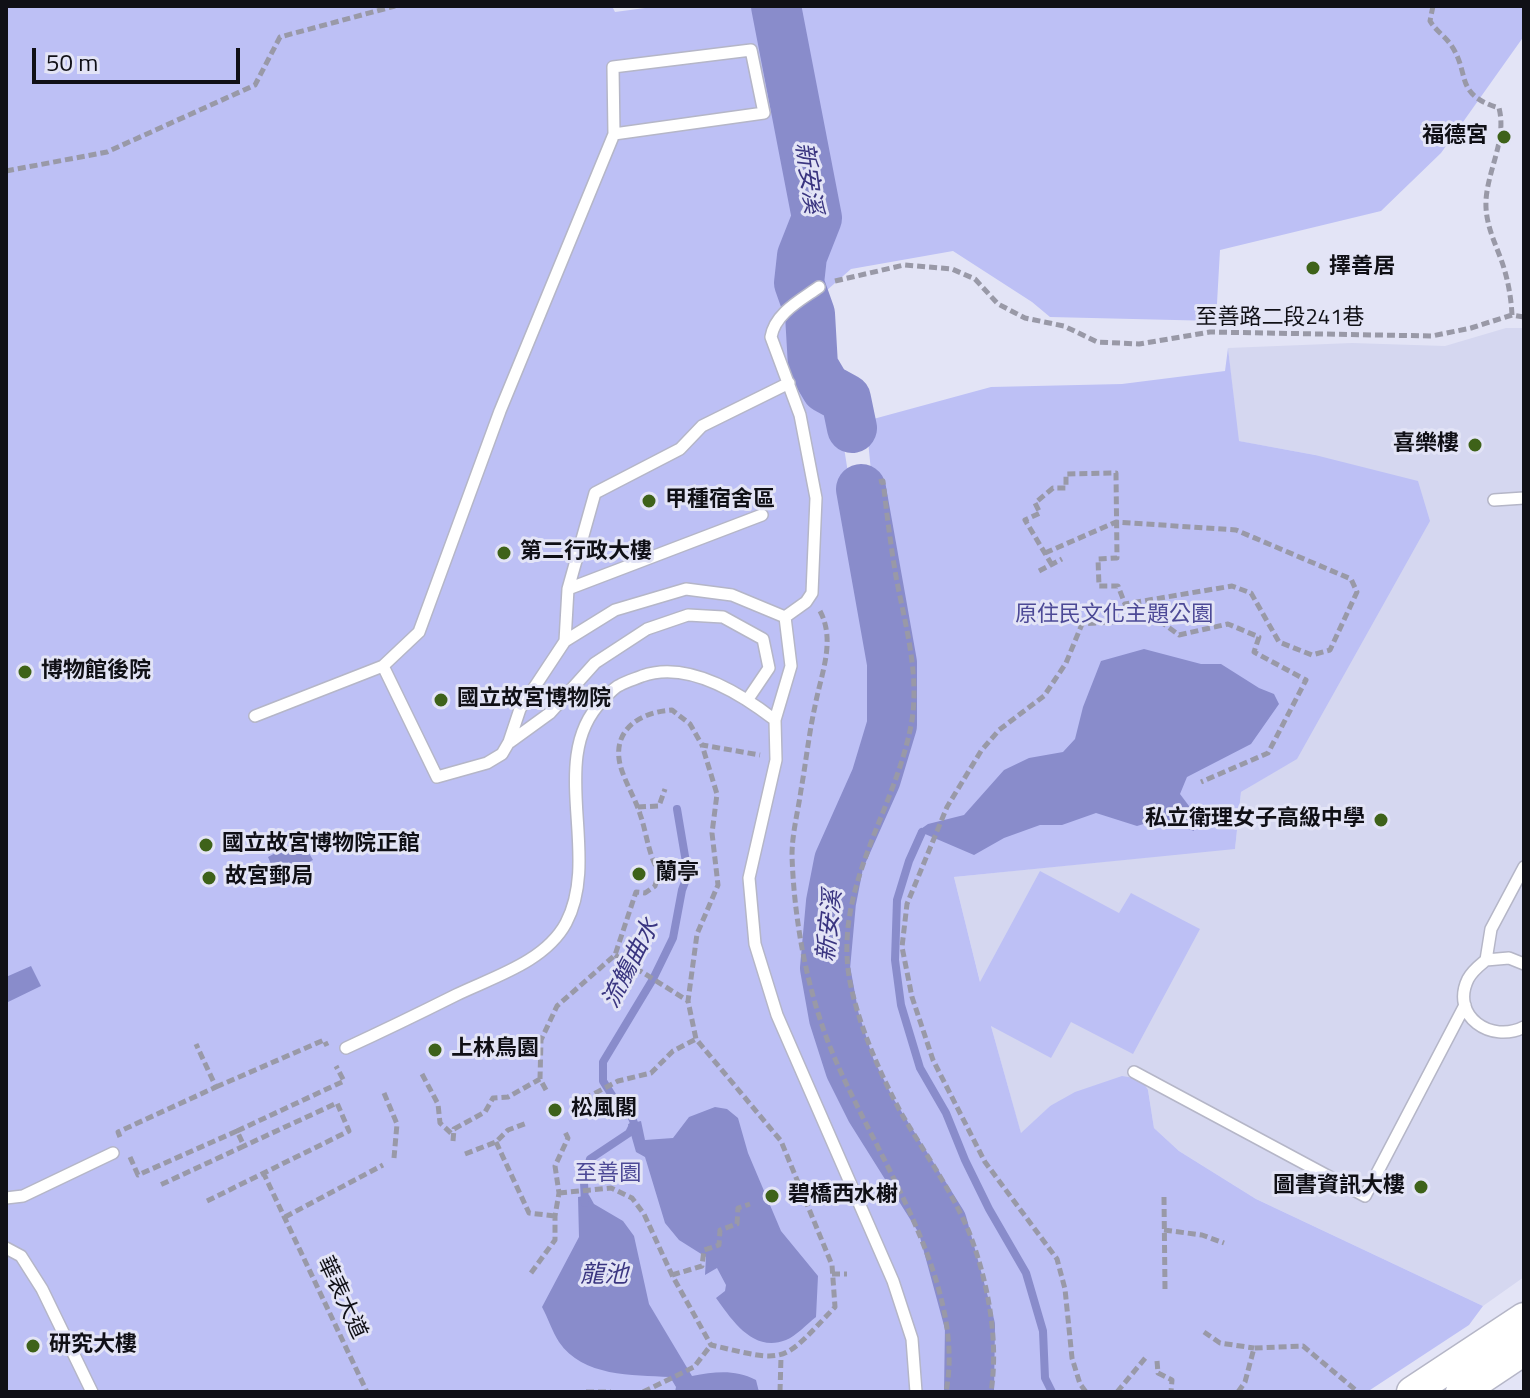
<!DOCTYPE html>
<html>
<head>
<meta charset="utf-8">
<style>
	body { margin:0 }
	#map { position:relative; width:1530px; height:1398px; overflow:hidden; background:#e3e4f6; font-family:"Titillium Web",sans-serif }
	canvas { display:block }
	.frame { position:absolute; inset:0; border:8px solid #101016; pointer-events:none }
	.scale { position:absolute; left:32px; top:48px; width:208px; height:36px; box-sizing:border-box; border:4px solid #101016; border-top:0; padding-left:10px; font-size:24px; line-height:28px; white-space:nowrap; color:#101016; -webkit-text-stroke:6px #e3e4f6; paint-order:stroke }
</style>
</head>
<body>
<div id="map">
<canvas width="1530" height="1398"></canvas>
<div class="frame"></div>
<div class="scale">50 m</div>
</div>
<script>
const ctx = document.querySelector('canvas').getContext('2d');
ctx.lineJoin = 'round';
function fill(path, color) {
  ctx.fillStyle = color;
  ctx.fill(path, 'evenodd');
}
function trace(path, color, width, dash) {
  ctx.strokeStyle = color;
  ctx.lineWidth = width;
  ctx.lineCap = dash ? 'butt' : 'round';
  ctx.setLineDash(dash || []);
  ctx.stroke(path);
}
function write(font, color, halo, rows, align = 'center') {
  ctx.font = font + ' "Titillium Web","Noto Sans TC",sans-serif';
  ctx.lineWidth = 6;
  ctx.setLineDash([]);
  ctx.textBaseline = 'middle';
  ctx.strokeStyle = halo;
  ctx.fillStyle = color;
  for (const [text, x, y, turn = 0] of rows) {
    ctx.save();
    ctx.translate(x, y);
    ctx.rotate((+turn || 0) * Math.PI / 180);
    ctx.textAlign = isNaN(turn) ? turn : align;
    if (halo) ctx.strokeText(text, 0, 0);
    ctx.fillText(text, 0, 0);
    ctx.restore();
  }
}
fill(new Path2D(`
	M1506 328H1524V1277L1483 1306 1256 1199 1179 1151 1154 1128 1148 1090 1050 1106 1021 1134 991 1026 954 877 1235 848 1241 792 1297 758 1315 455 1238 441 1228 348 1352 343 1445 346Z`), '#d5d7f0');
fill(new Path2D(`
	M6 6H612L615 12 660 6H1524V36L1441 153 1381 211 1220 250 1216 321 1050 317 1032 302 953 251 851 269 793 320 807 394 839 416 876 650V719L826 847 810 951 860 1090 917 1214 959 1329 956 1392H6Z
	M1228 348 1239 441 1315 455 1418 481 1430 521 1297 759 1241 792 1235 849 954 877 980 982 1040 871 1119 913 1131 893 1200 929 1133 1054 1071 1022 1051 1058 991 1026 1021 1133 1050 1106 1075 1092 1122 1076 1141 1079 1148 1090 1154 1128 1179 1151 1256 1199 1483 1306 1469 1325 1367 1392H989L993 1373 980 1276 920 1156 870 1066 840 969 843 899 860 838 903 739 905 669 876 521 866 421 991 387 1122 384 1225 371Z`), '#bdc0f5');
fill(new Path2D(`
	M1144 649 1201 664H1221L1259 688 1274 694 1279 704 1251 744 1187 777 1180 794 1192 810 1194 831 1160 819 1137 826 1096 813 1062 825H1040L1004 838 974 855 918 831 928 824 964 815 1004 770 1029 758 1063 752 1075 739 1083 707 1101 661Z
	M301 839 313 860 277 878 268 857Z
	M31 966 41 986 6 1003V977Z
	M715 1107 727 1109 738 1118 748 1153 781 1231 818 1276 816 1317C807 1324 796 1336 786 1340 753 1353 732 1320 716 1298L725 1291 726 1285 717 1268 705 1275 706 1257 679 1240 665 1223 645 1157 636 1152 628 1124 641 1121 645 1140 673 1138 689 1117Z
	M589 1195 594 1204 623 1221 634 1236 649 1304 692 1376C715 1372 734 1369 756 1380L759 1392H675L676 1387 670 1377C632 1375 583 1377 559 1342 552 1331 548 1318 542 1307L579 1237 578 1197Z`), '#898ccb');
trace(new Path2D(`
	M922 832 909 861 897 900 895 960 901 1005 920 1068 946 1113 965 1160 989 1209 1026 1273 1043 1331 1045 1378 1052 1392
	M585 1203 584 1182 590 1159 629 1133 634 1123 627 1105 615 1100 603 1081V1062L653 979 673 938 682 890 688 874 677 809`), '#898ccb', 8);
trace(new Path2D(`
	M776 6 817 218 802 256 799 283 810 314 813 366 826 388 846 399 852 428
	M861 489 892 663V725L876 778 839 861 831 902 825 968 834 1018 850 1068 871 1110 942 1223 970 1326 969 1392`), '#898ccb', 50);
const lane = new Path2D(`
	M1494 500 1524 498
	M568 589 762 515
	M785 617 806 602 812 593 816 498 800 415 771 337C775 313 801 300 819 287
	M565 641 615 610 686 589 732 595 785 617 791 666 775 720
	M383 666 419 632 500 411 614 134 764 113 751 50 613 67 614 134
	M255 716 383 666 437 777 487 763 502 754 509 742 520 709 565 641 568 589 595 493 680 449 702 426 789 383
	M510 742 550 713 595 663 647 629 688 615 723 617 763 639 769 668 748 699
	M1486 960 1491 929 1524 867
	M1524 964 1509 958 1486 960C1480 965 1472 971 1468 979 1450 1016 1491 1044 1524 1027
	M346 1048C383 1031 420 1013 456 995 493 977 545 962 566 923 602 855 546 758 602 701 607 696 613 688 620 685 627 681 635 679 642 676 687 660 740 693 775 720L776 760 749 878 755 944 777 1015 893 1281 912 1339 916 1392
	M1134 1072 1365 1196 1465 1005
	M6 1198 23 1196 113 1153
	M6 1248 21 1256 42 1289 92 1392`);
const secondary = new Path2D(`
	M1412 1392 1524 1318
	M1461 1392 1524 1350`);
trace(lane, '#b5b6c7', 14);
trace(secondary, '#b5b6c7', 33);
trace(new Path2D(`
	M1433 6 1430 21C1436 31 1445 36 1451 45 1471 74 1453 94 1499 108 1507 139 1488 169 1486 200 1485 220 1492 236 1499 254 1507 274 1511 295 1512 315
	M6 171 107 152 255 85 280 37 395 6
	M835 281 904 265 952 269 975 279 998 304 1025 318 1064 326 1097 342 1139 344 1210 332 1432 336 1471 328 1512 315 1524 317
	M879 482 883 481C887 515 891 549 897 582 906 627 919 674 912 720 897 809 832 887 850 982 859 1026 879 1071 900 1111 923 1151 951 1189 969 1232 988 1281 999 1340 991 1392
	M1045 553 1116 522 1236 530 1351 579 1357 592 1330 650 1312 655 1279 642 1251 593 1232 586 1125 604 1135 620
	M1052 565 1025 520 1040 513 1035 503 1053 488H1066V474L1116 473 1117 558 1098 559 1099 586H1118L1125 604
	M1039 571 1062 559
	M820 611C836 641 821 674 815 706 809 733 806 762 801 790 798 812 792 833 792 856 794 914 804 973 823 1028 860 1136 969 1274 946 1392
	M638 807 659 806 665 789
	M615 955 688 1001
	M422 1074 438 1104 440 1123 453 1135
	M216 1087 324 1040 327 1046
	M546 1090 540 1079 541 1040 557 1006 615 955 636 892 645 893 655 886 659 872C648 854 647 834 640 814 635 798 626 784 621 768 610 731 639 712 672 710L690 724 702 745 760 755
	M384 1093 397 1124 394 1158
	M584 1099 618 1081 651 1073 673 1051 696 1039
	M237 1131 344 1081 336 1066
	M120 1137 118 1132 216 1087 196 1044
	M453 1141 454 1129 485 1112 493 1098 508 1097 540 1079
	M496 1142 529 1213 555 1216
	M465 1154 496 1142 508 1130 527 1123
	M130 1157 138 1175 237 1131 244 1146 158 1186
	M263 1172 367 1392
	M559 1193 611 1188 632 1198 644 1214 672 1275 711 1345C788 1363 781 1364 835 1307L832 1265 781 1141 696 1039 688 1001 697 934 718 885 712 833 717 794 702 745
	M1164 1197 1165 1289
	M207 1201 349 1131 337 1103 244 1146
	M285 1217 383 1165
	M1164 1230 1202 1235 1224 1243
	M531 1273 555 1240V1216L559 1193 555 1166 568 1138 564 1130
	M832 1274H847
	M672 1275 702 1266 704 1250 719 1245 720 1230 737 1224 738 1208 750 1204
	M1204 1332 1220 1343 1254 1348
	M1157 1361 1158 1373 1172 1380 1171 1392
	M586 1392H611
	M643 1392 694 1367 711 1345
	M780 1392 781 1357
	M1086 1392 1080 1384 1072 1358 1065 1289 1057 1259 985 1162 933 1060 912 997 902 947 907 904 947 807 981 751 999 730 1044 696 1066 663 1082 624 1157 619 1179 635 1228 624 1259 637 1254 652 1306 680 1268 753 1201 782
	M1117 1392 1147 1356
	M1238 1392 1245 1382 1254 1348 1303 1346 1358 1392`), '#9999a7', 5, [8, 4]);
trace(lane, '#fff', 11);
trace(secondary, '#fff', 30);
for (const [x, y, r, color] of [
	[1504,137,8,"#3e6219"],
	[1313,268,8,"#3e6219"],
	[1475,445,8,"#3e6219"],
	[649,501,8,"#3e6219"],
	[504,553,8,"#3e6219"],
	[25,672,8,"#3e6219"],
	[441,700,8,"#3e6219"],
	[1381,820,8,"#3e6219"],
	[206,845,8,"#3e6219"],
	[639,874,8,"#3e6219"],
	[209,878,8,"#3e6219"],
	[435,1050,8,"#3e6219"],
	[555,1110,8,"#3e6219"],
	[1421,1187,8,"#3e6219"],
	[772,1196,8,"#3e6219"],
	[33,1346,8,"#3e6219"]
]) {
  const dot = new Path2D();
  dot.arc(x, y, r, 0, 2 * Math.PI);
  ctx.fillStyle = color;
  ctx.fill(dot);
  trace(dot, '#e3e4f6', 3);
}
write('bold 22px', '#101016', '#e3e4f6', [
	["福德宮",1488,137,"right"],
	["擇善居",1329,268],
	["喜樂樓",1459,445,"right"],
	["甲種宿舍區",665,501],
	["第二行政大樓",520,553],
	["博物館後院",41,672],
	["國立故宮博物院",457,700],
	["私立衛理女子高級中學",1365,820,"right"],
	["國立故宮博物院正館",222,845],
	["蘭亭",655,874],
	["故宮郵局",225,878],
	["上林鳥園",451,1050],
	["松風閣",571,1110],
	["圖書資訊大樓",1405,1187,"right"],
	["碧橋西水榭",788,1196],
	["研究大樓",49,1346]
], 'left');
write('22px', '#101016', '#e3e4f6', [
	["至善路二段241巷",1280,319],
	["華表大道",341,1298,65]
]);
write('22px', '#4c4996', '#e3e4f6', [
	["原住民文化主題公園",1114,616],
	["至善園",608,1175]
]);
write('italic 24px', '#3a3580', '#e3e4f6', [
	["新安溪",807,178,82],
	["新安溪",831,926,-84],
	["流觴曲水",632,964,-63],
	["龍池",604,1276]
]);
</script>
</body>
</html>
